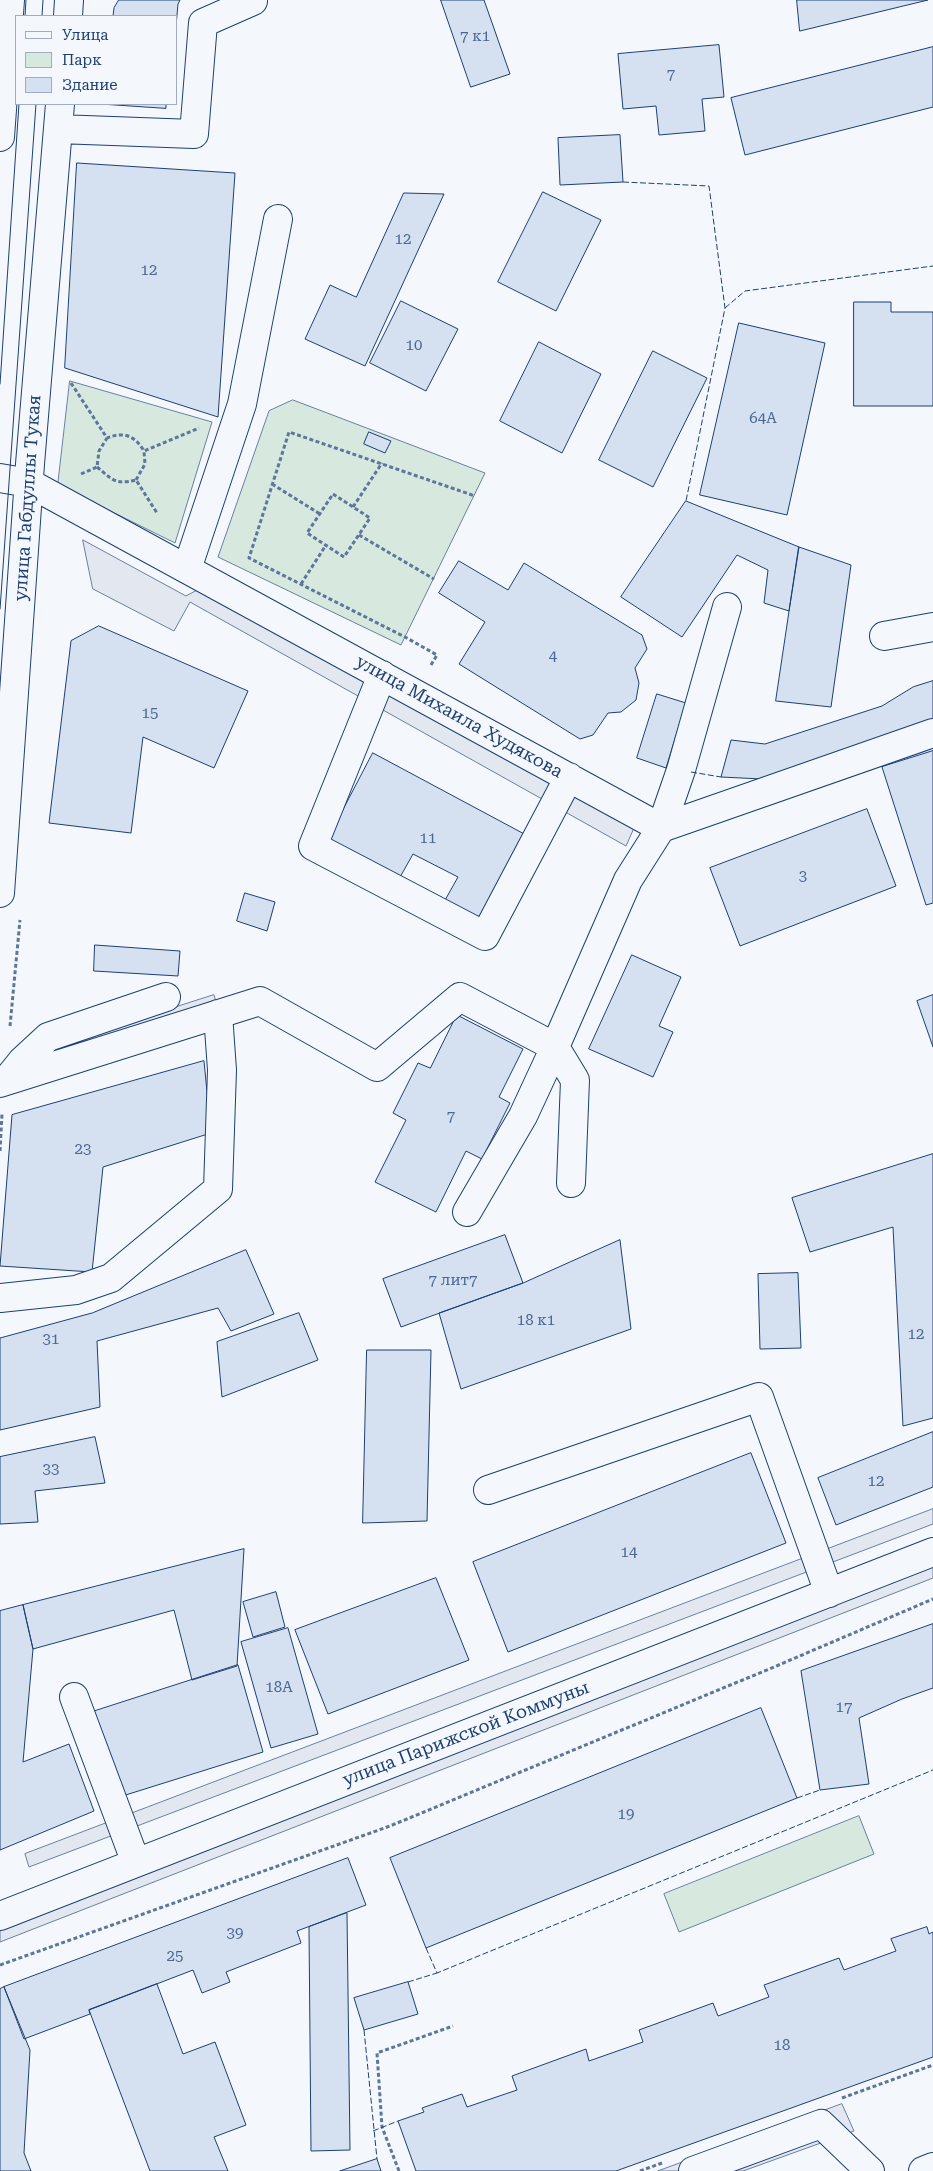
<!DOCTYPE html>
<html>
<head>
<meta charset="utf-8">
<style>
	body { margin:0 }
	#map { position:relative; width:933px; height:2171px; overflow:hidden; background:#f4f7fb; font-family:"Roboto Serif",serif }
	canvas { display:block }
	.legend { position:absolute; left:15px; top:15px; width:162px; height:90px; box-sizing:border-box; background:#f4f7fb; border:1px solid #9eadc5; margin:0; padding:6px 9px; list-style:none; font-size:15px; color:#1d3f73 }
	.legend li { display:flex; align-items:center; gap:10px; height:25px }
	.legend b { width:25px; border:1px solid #9eadc5 }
</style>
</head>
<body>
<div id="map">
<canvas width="933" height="2171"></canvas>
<ul class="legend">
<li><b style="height:6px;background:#f4f7fb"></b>Улица</li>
<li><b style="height:14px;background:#d7e8df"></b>Парк</li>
<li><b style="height:14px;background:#d5e0f0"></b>Здание</li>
</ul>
</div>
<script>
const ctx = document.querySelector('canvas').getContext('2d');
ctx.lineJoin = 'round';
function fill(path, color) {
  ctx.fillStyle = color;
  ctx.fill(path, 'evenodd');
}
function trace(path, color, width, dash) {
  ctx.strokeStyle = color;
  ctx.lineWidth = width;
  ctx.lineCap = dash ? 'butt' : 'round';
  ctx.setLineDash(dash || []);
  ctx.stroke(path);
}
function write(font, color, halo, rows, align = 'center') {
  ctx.font = font + ' "Roboto Serif",serif';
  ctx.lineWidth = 4;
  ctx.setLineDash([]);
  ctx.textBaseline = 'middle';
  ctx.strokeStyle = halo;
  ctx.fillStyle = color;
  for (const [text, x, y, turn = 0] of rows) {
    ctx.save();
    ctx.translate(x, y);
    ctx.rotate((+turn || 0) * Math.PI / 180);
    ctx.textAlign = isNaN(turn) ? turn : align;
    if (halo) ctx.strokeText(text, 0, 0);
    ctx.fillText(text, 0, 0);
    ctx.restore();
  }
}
const green = new Path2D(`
	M70 381 212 422 175 543 58 485Z
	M293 400 485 473 401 645 218 557 269 411Z
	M859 1816 874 1854 679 1932 664 1894Z`);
fill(green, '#d7e8df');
trace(green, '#687fa3', 1);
const parking = new Path2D(`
	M83 540 186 596 197 590 634 828 626 846 190 602 174 631 93 589Z
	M214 995 217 1005 55 1057 52 1047Z
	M933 1509V1524L29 1867 25 1854Z
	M933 1552V1578L0 1942V1916Z
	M842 2104 854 2131 743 2171H658Z`);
fill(parking, '#e3e8f0');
trace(parking, '#687fa3', 1);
const building = new Path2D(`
	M119 0H180L178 4 176 26V16H113L114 8Z
	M441 0H484L510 74 471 87Z
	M797 0H928L800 31Z
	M719 45 724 97 702 99 705 131 659 135 656 106 623 109 618 54Z
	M933 47V107L745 155 731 98Z
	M101 104H166V108Z
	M620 135 623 182 560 185 558 138Z
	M77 163 235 173 218 417 65 368Z
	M543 192 601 220 556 311 498 282Z
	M404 193 444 194 365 366 305 339 330 285 356 297Z
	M401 301 458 329 426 391 370 363Z
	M854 302H891V312H933V406H854Z
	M739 323 825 343 787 515 700 495Z
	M539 342 601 374 562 453 500 421Z
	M653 351 707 378 653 487 599 460Z
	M369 432 391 441 385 453 364 444Z
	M686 501 799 547 789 611 764 603 768 570 737 555 682 637 621 597Z
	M799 547 851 565 831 707 776 701Z
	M459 561 508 590 524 563 642 635 647 649 635 668 639 683 636 700 621 712 608 713 593 735 580 739 459 664 485 622 439 593Z
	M99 626 248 691 214 768 143 737 131 833 49 823 71 641Z
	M933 681V723L762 779 721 777 731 740 765 744 882 706 913 687Z
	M657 694 686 703 666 768 637 758Z
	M933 751V903L926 905 882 767Z
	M373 753 528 836 483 923 444 902 458 877 413 854 399 879 327 841Z
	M867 809 896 886 740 946 710 868Z
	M245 893 275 902 267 931 237 921Z
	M95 945 180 951 178 976 94 971Z
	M632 955 681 977 659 1026 673 1032 653 1077 589 1049Z
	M933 995V1047L917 1001Z
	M457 1015 523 1049 499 1097 510 1103 482 1159 466 1151 436 1212 375 1182 406 1120 393 1113 418 1063 430 1068Z
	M204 1061 211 1133 103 1167 92 1272 0 1266 12 1115Z
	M933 1154V1418L903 1426 893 1227 810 1252 792 1198Z
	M505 1235 523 1283 401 1327 383 1279Z
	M620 1240 631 1329 461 1389 439 1313 523 1283Z
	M246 1250 274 1314 231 1331 218 1308 97 1341 100 1407 0 1430V1338L92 1313Z
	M798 1273 801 1348 760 1349 758 1274Z
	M299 1313 318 1360 222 1397 217 1342Z
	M367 1350H431L427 1521 363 1523Z
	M933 1432V1487L836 1525 818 1478Z
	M95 1437 105 1483 35 1491 38 1522 0 1524V1457Z
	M751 1453 786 1543 508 1652 473 1562Z
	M244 1549 237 1666 192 1680 174 1610 33 1649 23 1605Z
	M436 1578 469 1660 328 1714 295 1630Z
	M276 1592 285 1627 253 1637 243 1602Z
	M23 1605 33 1649 23 1762 69 1744 94 1811 0 1850V1611Z
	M933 1624V1688L902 1699 859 1718 869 1784 820 1790 801 1671Z
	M288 1628 318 1734 271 1748 241 1642Z
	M238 1665 263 1752 116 1798 89 1713Z
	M761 1708 797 1798 426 1948 390 1858Z
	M348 1858 366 1905 297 1931 301 1943 226 1972 230 1982 202 1993 193 1970 89 2010 90 2014 24 2039 4 1987Z
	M347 1913 350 2150 311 2151 309 1927Z
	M927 1927 929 1934 933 1932V2057L616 2171H416L398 2121 424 2112 422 2108 462 2094 467 2107 517 2090 512 2076 586 2049 589 2061 643 2042 639 2030 713 2003 718 2016 769 1997 764 1985 839 1958 844 1970 896 1951 891 1939Z
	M408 1982 418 2014 364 2030 354 1998Z
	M157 1984 183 2054 215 2042 246 2125 214 2137 228 2171H150L89 2010Z
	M4 1987 30 2050 24 2153 31 2171H0V1989Z
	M377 2159 381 2171H340Z`);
fill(building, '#d5e0f0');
trace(building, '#1d3f73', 1);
const minor = new Path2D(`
	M68 16 69 0
	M58 129 194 134 203 23 253 1
	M0 137 10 0
	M0 478 29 483 661 828 933 733
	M187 569 242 404 278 219
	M884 636 933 627
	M382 675 313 846 485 936 569 777
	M0 893 30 464 60 104
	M555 1047 575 1080 571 1183
	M6 1081 22 1061 48 1037 166 997
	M0 1083 260 1001 377 1067 460 997 555 1047 628 880 661 828 681 770 727 607
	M467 1212 523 1116 555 1047
	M0 1298 76 1290 111 1278 218 1189 222 1070 218 1014
	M488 1490 759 1397 829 1593
	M74 1697 136 1863
	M0 1916 933 1552
	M693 2171 821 2124 870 2171`);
const major = new Path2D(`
	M923 2171 933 2167`);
trace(minor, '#1d3f73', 30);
trace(major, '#1d3f73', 30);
trace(new Path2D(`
	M71 383 107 438C124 431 135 436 144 451L199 428
	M97 467C113 480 115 485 136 480L157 513
	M81 474 97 467 99 451 107 438
	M136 480 145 464 144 451
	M272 484 320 514
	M333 494 370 518 344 557 307 533Z
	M353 507 382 463
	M359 535 434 579
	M301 584 326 545
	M431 665 437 655 405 637 249 558 289 432 475 496
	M10 1026 20 920
	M0 1151 2 1114
	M0 1965 390 1826 774 1667 933 1599
	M842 2098 933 2065
	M399 2171 382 2127 377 2053 453 2026
	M640 2171 662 2163`), '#5e769c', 3, [4, 2.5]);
trace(minor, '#f4f7fb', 28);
trace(major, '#f4f7fb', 28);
trace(new Path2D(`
	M25 16 26 0
	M42 16 43 0
	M0 384 19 104
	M0 609 36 104`), '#1d3f73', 1);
trace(new Path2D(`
	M623 182 709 186 725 308 686 501
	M725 308 745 291 933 266
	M691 772 721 777
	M797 1798 820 1790
	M426 1948 437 1973 933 1770
	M408 1982 437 1973
	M364 2030 377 2159
	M373 2131 398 2121`), '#1d3f73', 1, [6, 2.5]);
write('15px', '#4b6792', null, [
	["7 к1",475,37],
	["7",671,75],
	["12",403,240],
	["12",149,271],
	["10",414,346],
	["64А",763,419],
	["4",553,657],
	["15",150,714],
	["11",428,839],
	["3",803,877],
	["7",451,1117],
	["23",83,1150],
	["7 лит7",453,1281],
	["18 к1",536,1321],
	["12",916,1335],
	["31",51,1340],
	["33",51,1470],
	["12",876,1482],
	["14",629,1553],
	["18А",279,1688],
	["17",844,1708],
	["19",626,1815],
	["39",235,1934],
	["25",175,1957],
	["18",782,2046]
]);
write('18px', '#1d3f73', '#f4f7fb', [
	["улица Габдуллы Тукая",28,498,-86],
	["улица Михаила Худякова",459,717,29],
	["улица Парижской Коммуны",466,1734,-21]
]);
</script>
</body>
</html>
